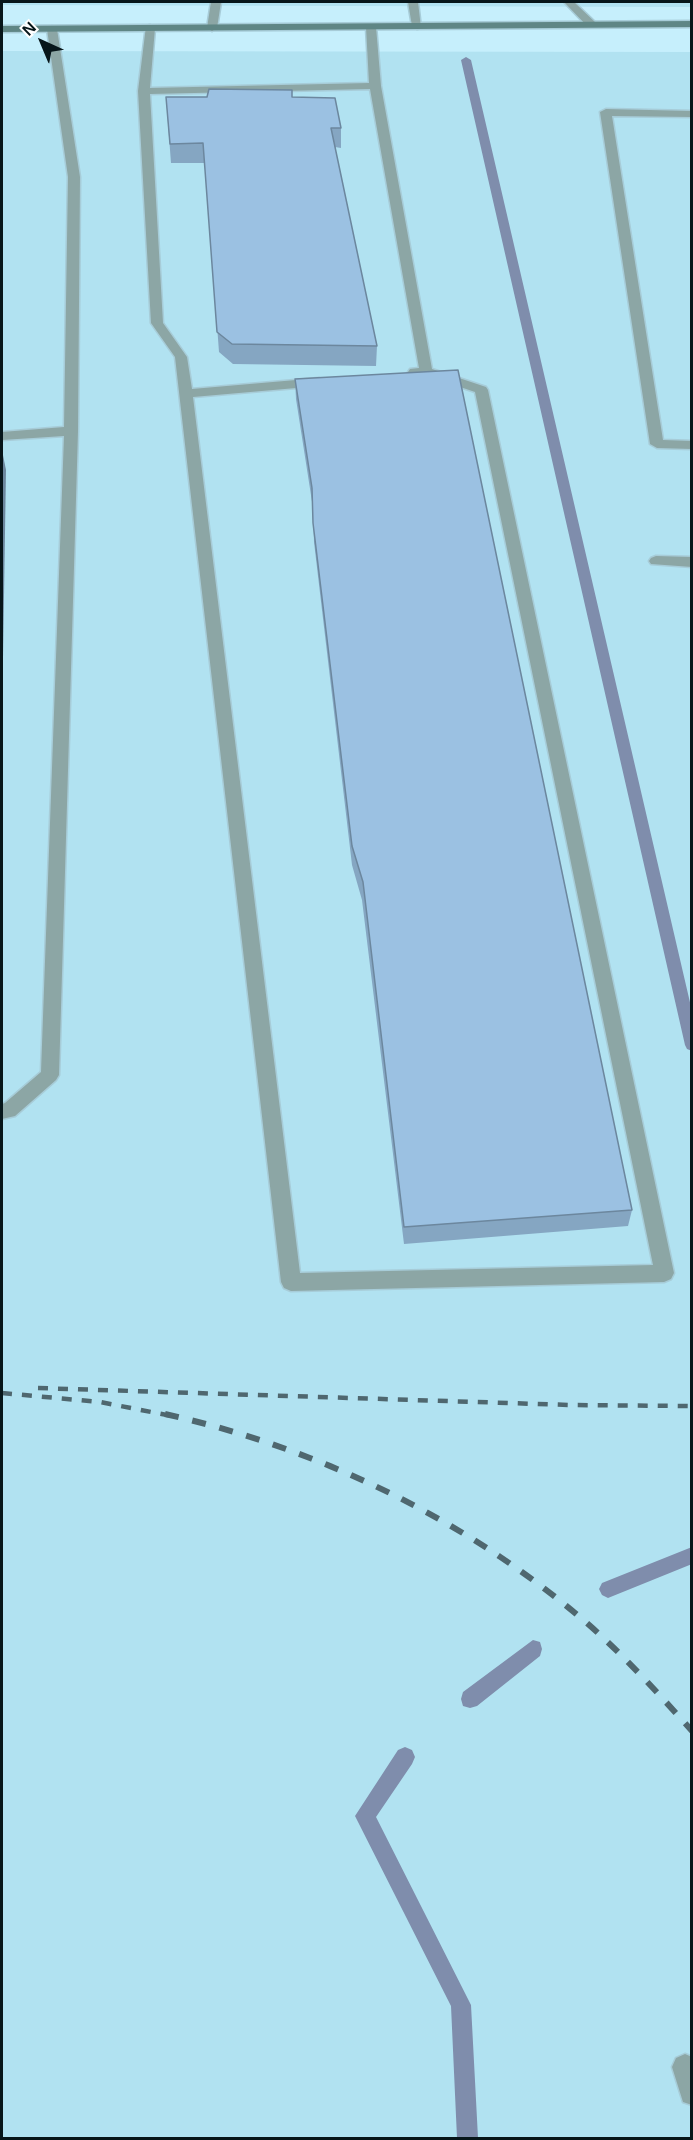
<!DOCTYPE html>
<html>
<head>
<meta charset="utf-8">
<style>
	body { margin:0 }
	#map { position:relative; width:693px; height:2140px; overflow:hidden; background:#c6effc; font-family:Arial,sans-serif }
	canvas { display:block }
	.frame { position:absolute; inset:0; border:3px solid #07161a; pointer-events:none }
	.north { position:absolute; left:12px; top:12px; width:60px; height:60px; -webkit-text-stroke:4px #fff; paint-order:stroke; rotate:316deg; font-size:16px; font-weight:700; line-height:24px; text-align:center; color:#07161a }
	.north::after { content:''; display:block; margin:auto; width:21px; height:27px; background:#07161a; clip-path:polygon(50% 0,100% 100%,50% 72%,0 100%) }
</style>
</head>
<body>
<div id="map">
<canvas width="693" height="2140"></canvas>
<div class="frame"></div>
<div class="north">N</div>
</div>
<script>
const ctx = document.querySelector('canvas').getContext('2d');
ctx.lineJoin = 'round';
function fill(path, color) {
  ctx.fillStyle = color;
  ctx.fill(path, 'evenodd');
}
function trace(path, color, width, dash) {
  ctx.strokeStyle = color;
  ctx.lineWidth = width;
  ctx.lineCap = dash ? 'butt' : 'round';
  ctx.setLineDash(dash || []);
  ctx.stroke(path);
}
fill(new Path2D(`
	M2 2H692L691 7 2 5Z
	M2 51 691 52V2138H2Z`), '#b1e2f1');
fill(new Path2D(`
	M466 57 471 60 692 1011V1051L687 1049 685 1045 461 60Z
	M692 1547V1564L608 1598 602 1595 599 1589 602 1583Z
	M533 1640 540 1642 542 1649 540 1656 477 1706 470 1708 463 1706 461 1699 463 1692Z
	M405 1747 412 1750 415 1757 412 1764 376 1817 471 2005 478 2138H457L451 2006 355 1816 398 1750Z`), '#7f8dac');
const lane = new Path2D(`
	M211 2H221L217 28 212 31 207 28Z
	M408 2H418L421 28 417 29 412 26Z
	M564 2H574L596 23V27H588Z
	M371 24 376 27 381 86 432 369 486 387 488 390 674 1273 671 1279 664 1282 291 1291 284 1288 281 1282 175 357 151 323 138 91 146 26 150 25 155 28 150 88 369 83 366 27ZM370 89 419 368 410 369 408 372 410 375H425L475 392 653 1265 300 1273 193 397 319 386 326 382 319 378 192 389 187 357 163 323 150 94Z
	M52 26 57 29 80 177 78 431 59 1075 56 1080 15 1116 2 1119V1104L5 1103 41 1072 64 436 2 440V432L64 427 68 177 47 29Z
	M606 109 692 111V117L612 116 663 440 692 441V449L657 448 650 444 600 112Z
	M656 556 692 557V567L651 564 649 561 651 558Z
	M685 2054 692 2057V2105L683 2102 672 2067 676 2058Z`);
const secondary = new Path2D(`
	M692 21V27L2 32V26Z`);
trace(lane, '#a7ccd8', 3);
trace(secondary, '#a7ccd8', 3);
fill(lane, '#8ca6a5');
fill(secondary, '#5f8685');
trace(new Path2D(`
	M38 1388 570 1405 692 1406
	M2 1393 100 1402 172 1416`), '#4f676f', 4.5, [10, 10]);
trace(new Path2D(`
	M165 1414C317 1448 462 1517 581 1618 621 1652 657 1692 692 1731`), '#4f676f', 6, [14, 14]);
fill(new Path2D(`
	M292 90V97L341 128V148L335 147 377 346 376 366 233 364 219 352 205 163H171L166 97H207Z
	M295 379 632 1210 628 1226 404 1244 362 900 352 865 314 542 313 508 296 399Z`), '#85a6c2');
fill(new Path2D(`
	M2 450 6 470 2 720Z`), '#6c879e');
const building = new Path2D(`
	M209 89 292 90V97L335 98 341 128H331L377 346 232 344 217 332 203 143 170 144 166 97H207Z
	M458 370 632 1210 404 1227 363 882 352 846 313 523 312 488 295 379Z`);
fill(building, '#9bc1e2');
trace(building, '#6c879e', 1.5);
</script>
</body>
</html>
